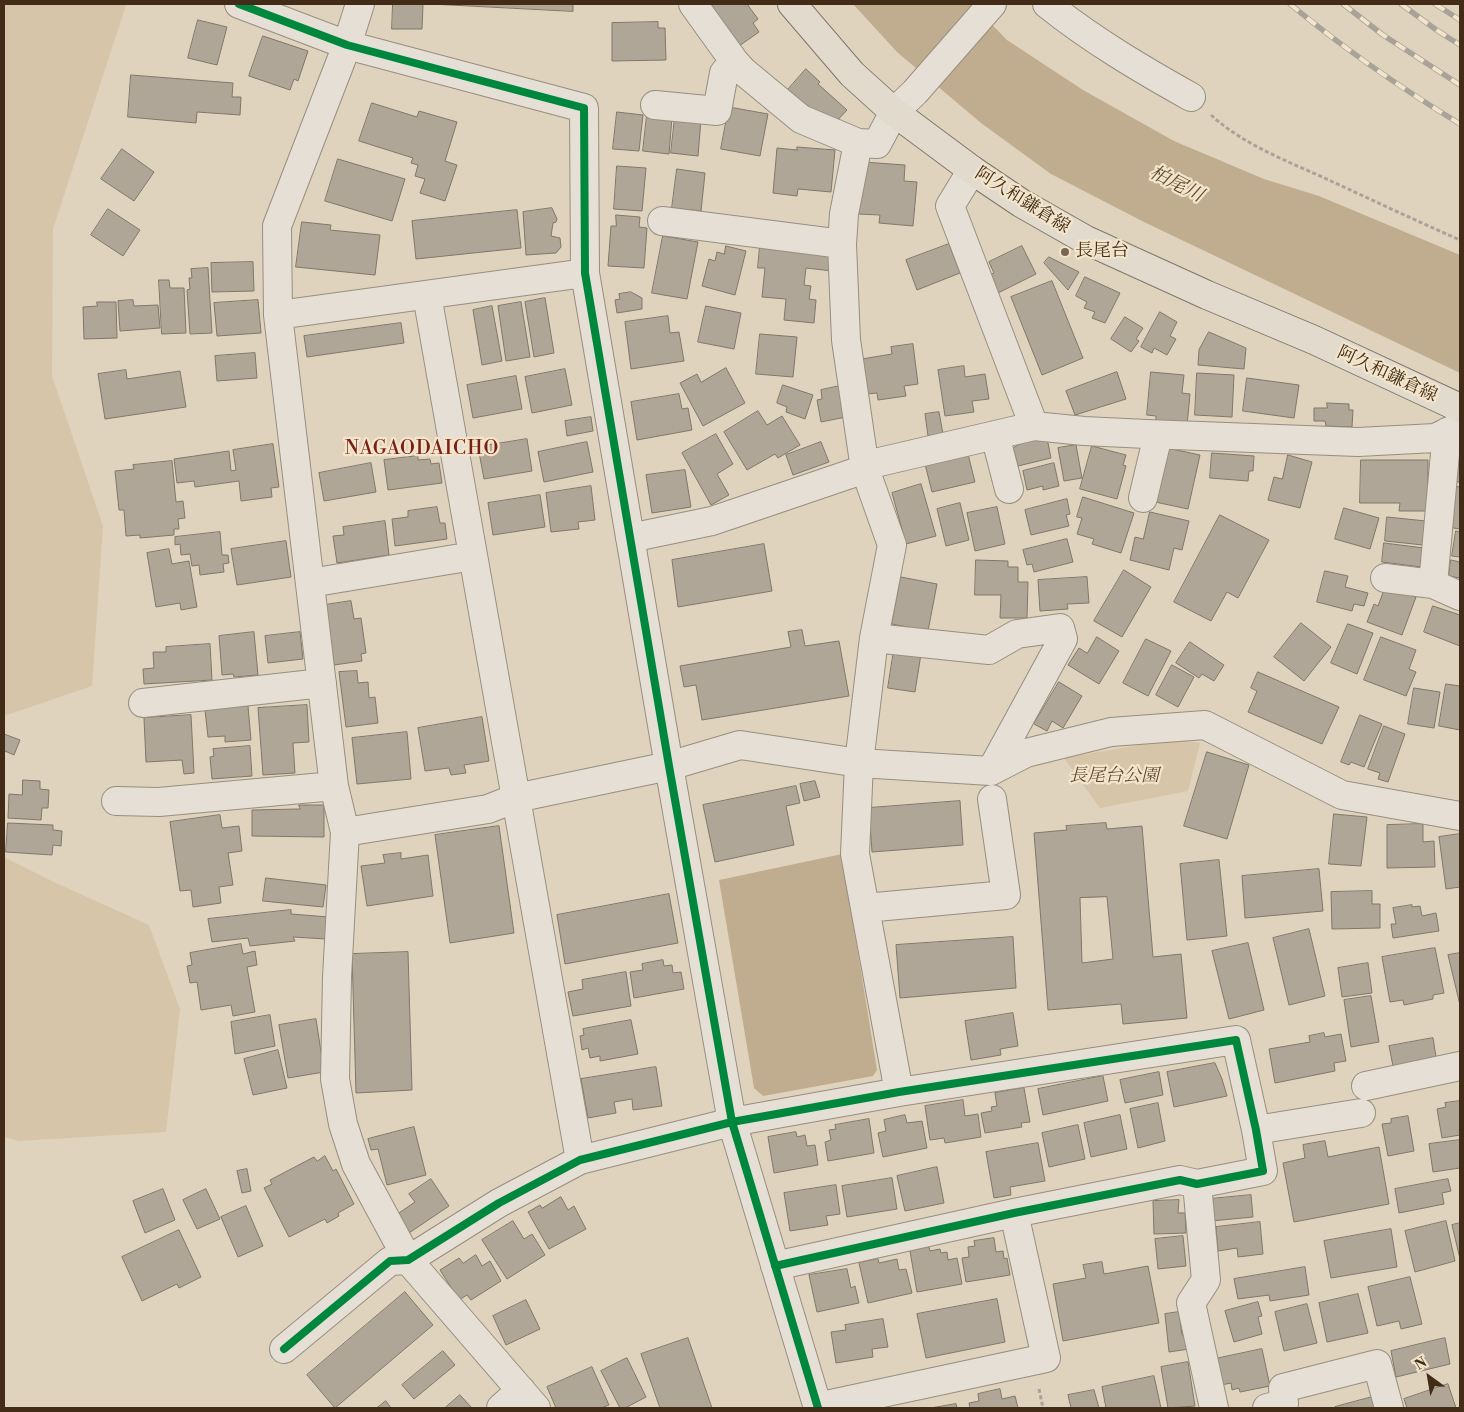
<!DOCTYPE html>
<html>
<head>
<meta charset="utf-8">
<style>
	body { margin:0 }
	#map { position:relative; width:1464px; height:1412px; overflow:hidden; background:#dfd3bd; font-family:"Libre Bodoni",serif }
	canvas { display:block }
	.frame { position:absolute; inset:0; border:5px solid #422c17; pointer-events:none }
	.north { position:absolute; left:1404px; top:1352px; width:50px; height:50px; -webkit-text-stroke:4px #f3e5cc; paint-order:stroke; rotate:328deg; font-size:14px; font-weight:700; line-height:20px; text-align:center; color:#422c17 }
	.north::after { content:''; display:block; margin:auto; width:18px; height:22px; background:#422c17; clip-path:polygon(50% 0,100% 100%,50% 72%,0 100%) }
</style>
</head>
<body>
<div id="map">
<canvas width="1464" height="1412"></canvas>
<div class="frame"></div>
<div class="north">N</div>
</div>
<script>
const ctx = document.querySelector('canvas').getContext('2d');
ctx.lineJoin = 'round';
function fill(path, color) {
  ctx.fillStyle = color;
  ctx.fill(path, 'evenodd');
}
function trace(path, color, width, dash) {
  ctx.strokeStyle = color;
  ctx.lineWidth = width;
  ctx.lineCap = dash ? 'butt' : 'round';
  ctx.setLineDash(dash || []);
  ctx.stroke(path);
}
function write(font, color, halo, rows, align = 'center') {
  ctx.font = font + ' "Libre Bodoni","Noto Serif JP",serif';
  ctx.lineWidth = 4.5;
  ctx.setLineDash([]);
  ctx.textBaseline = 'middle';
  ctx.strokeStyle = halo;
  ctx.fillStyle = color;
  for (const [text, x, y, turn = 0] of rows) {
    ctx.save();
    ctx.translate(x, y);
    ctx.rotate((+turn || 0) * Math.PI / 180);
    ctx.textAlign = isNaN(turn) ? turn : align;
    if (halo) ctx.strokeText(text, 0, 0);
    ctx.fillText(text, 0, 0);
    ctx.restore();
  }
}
fill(new Path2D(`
	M4 4 126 5 53 229 52 376 103 526 92 686 4 716Z
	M1174 739 1200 743 1188 791 1100 808 1064 758Z
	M4 857 56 883 149 925 180 1009 166 1132 19 1141 4 1137Z`), '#d6c5a8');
fill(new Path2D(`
	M853 4H972L1007 40 1083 90 1174 141 1264 179 1319 196 1460 255V373L1144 222 1051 174 981 123 897 52Z
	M842 854 877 1070 873 1076 763 1096 754 1088 719 880Z`), '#c0ad90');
const building = new Path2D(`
	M393 4H423L422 29H392Z
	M431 4H573V11Z
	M709 4H747L758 19 753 23 759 32 739 46Z
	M198 20 227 27 217 65 188 58Z
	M658 22V28H665L666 60 612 61V23Z
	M263 36 308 51 298 81 294 79 290 90 249 76Z
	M806 69 820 82 818 84 847 110 835 123 823 112 820 116 807 105 804 109 785 93Z
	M131 75 233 83 232 97H241L240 115 197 112 196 123 128 117Z
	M372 103 417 117 419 111 457 122 445 161 457 165 445 201 420 193 425 179 415 176 418 165 411 163 413 158 359 141Z
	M729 107 768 114 760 156 721 149Z
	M617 112 643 115 639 151 613 149Z
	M647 115 672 117 669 154 643 151Z
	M675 117 701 119 698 156 671 153Z
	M797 147 835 150 831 192 798 189 797 196 773 193 777 148 797 150Z
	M122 149 154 172 134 201 101 179Z
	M338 159 405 179 392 221 325 201Z
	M863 162 905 165 904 181 917 182 913 226 879 223 880 215 859 214Z
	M617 166 646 168 642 211 614 209Z
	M677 169 705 173 701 211 672 208Z
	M552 208 557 219 556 222 553 223 551 236 560 238 561 247 556 253 526 255 523 212Z
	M108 209 140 230 123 256 91 235Z
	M517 210 521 248 416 259 412 221Z
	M616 215 640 217 639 227 647 228 644 268 608 266 611 226H616Z
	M302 222 331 225 330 230 380 235 375 275 296 267Z
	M663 236 698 242 687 299 652 293Z
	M949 244 960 273 917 290 906 260Z
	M726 246 746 251 735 295 702 286 709 259 715 261 717 252 724 254Z
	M760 246 833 254 832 271 806 268 804 285 811 286 809 299 816 300 814 323 784 320 786 299 762 297 765 268H758Z
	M1022 246 1036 274 996 294 987 276 994 273 989 262Z
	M1049 257 1079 272 1068 290 1044 263Z
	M253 262 254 291 212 292 211 263Z
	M208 268 212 333 190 334 187 290 190 289 189 278H192L191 269Z
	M1085 277 1120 293 1105 323 1092 318 1095 312 1084 308 1087 302 1076 296Z
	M159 280H169L170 288H184L186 333 162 334Z
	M1052 281 1083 358 1042 375 1011 297Z
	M631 292 642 298V309L617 313 615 300 620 299 619 294Z
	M545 298 554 353 534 357 525 302Z
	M133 300 134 306 158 305 160 328 120 331 118 301Z
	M258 300 261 333 217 336 214 303Z
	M97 302H116L117 338 84 339 83 307 97 306Z
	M521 302 530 357 506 361 498 306Z
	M492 306 502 361 482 365 473 310Z
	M706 306 741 313 734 349 698 342Z
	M1160 312 1177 322 1170 336 1176 339 1167 355 1154 348 1152 353 1141 347Z
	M668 316 670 333 679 332 684 361 631 369 625 322Z
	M1125 317 1143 328 1136 339 1139 341 1131 352 1111 339Z
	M401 323 404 343 307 357 304 336Z
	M1209 332 1246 348 1244 369 1198 365 1199 350Z
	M760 334 797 337 793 377 756 374Z
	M913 344 918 384 904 386 906 396 878 400 877 393 867 394 862 359 892 354 891 347Z
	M255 353 257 378 217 381 215 356Z
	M964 366 965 377 985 374 989 399 972 401 974 412 945 416 938 370Z
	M726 368 745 403 703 426 680 383 697 374 701 382Z
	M565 369 572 405 532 413 525 377Z
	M126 370 127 379 180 371 186 407 105 419 98 374Z
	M1117 372 1126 399 1075 415 1066 391Z
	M1151 372 1184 375 1182 393 1190 394 1187 426 1156 423V416L1147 415Z
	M1197 373 1234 375 1232 417 1195 415Z
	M516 376 522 409 473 418 467 385Z
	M1247 378 1299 385 1294 418 1243 411Z
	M783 385 813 395 805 419 786 412 787 407 777 403Z
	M840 386 846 417 821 422 817 400 822 399 821 390Z
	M679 394 682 409 688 408 692 430 637 440 631 402Z
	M1327 403 1349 404V410H1353L1352 427 1326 426 1325 421H1314V408H1327Z
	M758 411 767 425 782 416 800 445 778 458 775 454 747 470 724 432Z
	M939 412 943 434 928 436 925 414Z
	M591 417 593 431 567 436 565 421Z
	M716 434 733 464 717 474 729 495 711 505 682 453Z
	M1047 438 1051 458 1018 466 1013 448 1023 442Z
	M527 439 532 471 484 479 478 447Z
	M587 442 593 472 544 482 538 452Z
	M821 442 829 462 793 475 786 455Z
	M273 444 279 487 271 488 272 497 241 501 239 481 195 487 194 481 177 483 174 459 229 451 231 471 236 470 233 450Z
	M1076 445 1082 478 1064 481 1058 448Z
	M1092 446 1126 455 1123 465 1126 466 1117 499 1080 489Z
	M1167 448 1200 455 1188 509 1155 502Z
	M1212 453 1254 456 1253 471H1249L1248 481 1210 478Z
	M1458 453H1460V482H1455Z
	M968 454 975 482 932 492 925 464Z
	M1288 455 1312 462 1300 508 1268 500 1274 477 1282 479Z
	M418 456V460L430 459 431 464 439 463 442 483 388 490 384 460Z
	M1361 460H1428V511H1399L1400 503H1360Z
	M172 461 176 502 183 501 185 518 178 519 179 529H174V535L140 538V535L126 536 124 510H119L115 471 134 469 133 465Z
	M371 463 376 492 324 501 319 473Z
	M1054 463 1059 486 1043 490V486L1027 490 1023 471Z
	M685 470 691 507 652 513 646 475Z
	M921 484 936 536 906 544 892 493Z
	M591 486 595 520 578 522 579 529 551 532 546 493Z
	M1453 486 1460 487V529L1447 527Z
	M540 495 545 527 493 535 488 503Z
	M1083 497 1134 513 1121 553 1092 544 1094 539 1077 534 1082 518 1077 517Z
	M1067 499 1070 514 1066 515 1069 526 1031 535 1025 510Z
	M960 503 969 540 946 546 937 509Z
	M437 507 440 523H445L447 539 395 546 392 519 408 517V511Z
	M997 507 1005 544 975 551 967 513Z
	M1344 508 1379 518 1370 549 1335 539Z
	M1150 512 1189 521 1182 550 1174 548 1169 570 1130 560 1135 537 1143 539Z
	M1220 515 1269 540 1238 598 1227 592 1211 621 1174 602Z
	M1387 517 1426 521 1423 545 1385 541Z
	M385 521 389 555 337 563 333 536 344 535 343 527Z
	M1456 531 1460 532V557L1452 556Z
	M220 532 222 555H228L229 563 223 564 224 572 200 575 199 565 192 566 190 554 181 555 180 544 175 545V537Z
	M1067 539 1073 562 1034 572 1032 564 1027 565 1023 550Z
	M286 541 291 577 237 585 231 549Z
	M1384 543 1424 548 1421 567 1382 562Z
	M764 544 772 591 678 607 672 560Z
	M169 549 172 564 189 561 197 607 181 610 180 603 156 607 147 553Z
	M976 560 1008 561V567H1018V582H1028L1027 618H1000L1001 595H975Z
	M1451 560 1460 562V578L1449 576Z
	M1124 570 1151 587 1122 637 1094 621Z
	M1325 571 1348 576 1345 587 1368 593 1364 606 1354 604 1352 611 1317 602Z
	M901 577 937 584 928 631 892 624Z
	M1087 577 1089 603 1067 604 1068 609 1040 611 1038 580Z
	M1392 589 1416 597 1402 635 1367 622 1374 604 1378 606 1384 590 1391 593Z
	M351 601 354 619 361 618 366 653 361 654 362 661 334 665 325 605Z
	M1433 606 1460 615V646L1424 632Z
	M1301 623 1331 647 1304 681 1274 657Z
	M1348 624 1373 633 1357 674 1331 663Z
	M802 630 805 646 839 641 849 696 702 720 696 685 684 687 680 666 791 647 788 632Z
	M254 632 258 675 234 677 233 674 222 675 219 636Z
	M300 632 303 659 268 663 265 636Z
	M1097 637 1119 651 1099 684 1068 665 1079 648 1087 653Z
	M1381 637 1416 650 1409 669 1416 672 1406 696 1364 680Z
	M1146 639 1171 651 1148 696 1123 683Z
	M1190 642 1224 665 1214 681 1202 674 1199 678 1176 663Z
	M210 644 212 680 144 684 143 669 154 668 153 652H166V647Z
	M894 650 921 654 915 692 888 688Z
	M1172 665 1194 677 1178 707 1156 695Z
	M357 671 358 683 368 682 369 698 375 697 378 723 346 727 339 672Z
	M1258 672 1339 707 1322 744 1248 712 1257 691 1251 688Z
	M1059 682 1082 696 1063 728 1052 721 1047 731 1034 724Z
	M1446 684 1460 686V730L1439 726Z
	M1414 688 1440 692 1434 728 1408 724Z
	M307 705 309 742 293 743 295 773 263 775 258 708Z
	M248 706 251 740 225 742V736L208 737 205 710Z
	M191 715 194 773 184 774 182 760 146 762 144 718Z
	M1360 715 1382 724 1364 767 1351 762 1349 765 1341 762Z
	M482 717 489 761 464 765 466 773 451 775 449 768 425 771 418 728Z
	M1384 726 1405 734 1388 782 1378 779 1380 773 1368 769Z
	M407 732 411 779 357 784 352 738Z
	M4 734 20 740 14 755 5 751 4 756Z
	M250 746 252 776 212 779 210 757 214 756 213 749Z
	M1207 752 1249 765 1227 839 1184 826Z
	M23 780 40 781V789L49 790 48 808H42L41 820 8 818 9 794 22 795Z
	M815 781 820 797 804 801 800 784Z
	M796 786 800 803 786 806 794 845 715 862 703 805Z
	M960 801 963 845 872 852 869 808Z
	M299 805H324V837L252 836V810L300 809Z
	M1334 814 1367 817 1361 866 1329 864Z
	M220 815 222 828 239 826 242 851 228 853 233 885 219 887 221 903 193 907 191 890 180 891 170 822Z
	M8 823 53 825V830L62 831 61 846 53 845 52 855 6 852Z
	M1106 823 1107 829 1142 826 1153 957 1181 954 1187 1018 1123 1024 1121 1004 1048 1010 1034 833 1067 830 1066 826ZM1107 897 1113 959 1082 963 1080 898Z
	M1423 824V842L1434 841 1435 867 1387 868V825Z
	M499 826 514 933 450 943 435 835Z
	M1460 834V887L1446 889 1439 837Z
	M401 853V859L428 855 433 896 367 906 361 866 385 863 383 855Z
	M1219 860 1227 936 1187 940 1180 864Z
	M1319 869 1323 911 1245 918 1242 876Z
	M266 878 326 885 323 907 263 901Z
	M1372 891V904H1380V928L1332 929 1331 892Z
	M669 894 678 943 565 964 557 915Z
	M1412 905V907L1420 906 1422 916 1436 913 1439 931 1393 938 1391 924H1396L1393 908Z
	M291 910V914L329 917 326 939 293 937 295 941 250 946 248 938 212 942 208 919Z
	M1309 929 1325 996 1289 1005 1273 938Z
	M1013 937 1016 988 900 998 896 945Z
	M1248 943 1264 1010 1229 1019 1212 951Z
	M241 944 243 954 255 951 257 965 247 967 255 1012 233 1016 231 1005 201 1010 197 982 190 983 187 966 192 965 190 953Z
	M1435 948 1444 993 1433 995V999L1404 1005 1403 1000 1390 1002 1382 957Z
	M408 952 412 1090 356 1093 352 954Z
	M1460 953V1005L1448 955Z
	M663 960 664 966 672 965 673 973 681 972 684 989 634 998 630 972 643 970 642 964Z
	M1368 963 1372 993 1342 997 1338 968Z
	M626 972 631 1006 573 1016 568 992 583 989 582 980Z
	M1371 996 1379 1042 1351 1047 1344 1000Z
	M1013 1013 1018 1046 1000 1049 1001 1055 971 1060 965 1021Z
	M270 1015 275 1046 235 1054 231 1022Z
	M316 1019 324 1072 288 1078 279 1025Z
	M631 1020 638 1054 600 1061V1056L590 1058 588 1048 582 1050 580 1036 584 1035 583 1029Z
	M1324 1033 1325 1037 1341 1034 1346 1061 1334 1063 1335 1071 1275 1083 1269 1049 1310 1042 1309 1036Z
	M1433 1038 1437 1063 1394 1071 1389 1046Z
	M278 1050 287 1088 253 1095 244 1059Z
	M1215 1063 1222 1079 1227 1096 1174 1107 1167 1072Z
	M656 1067 662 1106 633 1110 632 1099 614 1102 616 1113 588 1118 581 1079Z
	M1159 1072 1163 1095 1125 1103 1120 1080Z
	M1103 1076 1108 1101 1043 1115 1038 1089Z
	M1024 1088 1030 1122 1021 1123 1022 1127 985 1133 981 1113 992 1111 991 1107 997 1106 995 1093Z
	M963 1100 965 1116 978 1114 981 1137 945 1143 944 1138 930 1140 925 1106Z
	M1460 1101V1135L1442 1138 1437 1109 1446 1107 1445 1103Z
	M1158 1103 1165 1141 1138 1148 1130 1109Z
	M905 1115 907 1123 922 1121 927 1148 883 1157 878 1133 886 1131 884 1120Z
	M1120 1115 1127 1149 1091 1157 1084 1123Z
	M1408 1116 1414 1151 1388 1156 1382 1124 1391 1123V1119Z
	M869 1119 874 1153 828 1161 825 1142 831 1140 829 1130 836 1129 835 1125Z
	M1078 1125 1085 1159 1049 1167 1042 1133Z
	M414 1127 426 1175 387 1185 378 1149 371 1150 368 1139Z
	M796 1132 797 1137 805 1135 807 1146 815 1145 818 1165 774 1173 768 1137Z
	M1460 1140V1168L1433 1172 1429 1144Z
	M1325 1141 1328 1157 1379 1147 1389 1204 1294 1222 1283 1163 1305 1158 1303 1145Z
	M1038 1143 1045 1181 1010 1187 1011 1195 994 1198 986 1152Z
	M325 1156 333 1171 336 1169 354 1204 338 1213 339 1216 327 1223 325 1219 289 1237 264 1188 272 1184 270 1180 314 1157 317 1161Z
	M937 1167 944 1203 905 1211 897 1176Z
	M247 1169 251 1191 242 1193 237 1171Z
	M892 1178 897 1209 847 1217 842 1186Z
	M431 1179 449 1206 409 1233 396 1215 415 1202 409 1194Z
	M1448 1179 1451 1191 1442 1193 1444 1204 1399 1213 1395 1189Z
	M836 1185 840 1214 826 1216 828 1225 790 1231 784 1193Z
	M163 1189 175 1220 145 1233 133 1201Z
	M206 1189 220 1219 197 1229 183 1200Z
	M1251 1195 1253 1217 1211 1221 1210 1199Z
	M561 1197 568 1210 574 1206 586 1229 549 1249 528 1212 540 1205 542 1208Z
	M1179 1200 1178 1213H1185L1186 1233 1154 1234 1153 1201Z
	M246 1206 263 1246 238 1257 221 1217Z
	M513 1221 524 1239 532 1234 545 1255 507 1279 482 1240Z
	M1446 1221 1455 1261 1415 1272 1405 1231Z
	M1260 1222 1263 1254 1238 1257 1237 1248 1218 1251 1216 1227Z
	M1460 1223V1259L1452 1225Z
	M1391 1229 1397 1267 1331 1278 1324 1241Z
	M179 1230 201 1277 179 1288 177 1284 142 1301 122 1257Z
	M1183 1236 1186 1266 1158 1269 1155 1239Z
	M994 1238 996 1252 1003 1251 1004 1259 1007 1258 1010 1275 966 1282 962 1258 969 1257 968 1247 975 1246 974 1241Z
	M929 1247 930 1251 940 1249 941 1253 947 1252 948 1260 957 1258 962 1284 917 1292 910 1251Z
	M476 1255 482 1266 490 1261 501 1281 471 1300 467 1295 459 1300 440 1270 459 1258 463 1263Z
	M878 1259 879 1263 897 1259 899 1270 906 1269 912 1293 868 1303 859 1263Z
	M1102 1262 1104 1274 1148 1266 1159 1323 1063 1341 1053 1284 1086 1278 1083 1265Z
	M1305 1267 1309 1295 1270 1301 1269 1295 1238 1299 1234 1279Z
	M847 1269 851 1288 855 1286 859 1303 817 1312 809 1275Z
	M1410 1277 1422 1324 1401 1329 1399 1321 1377 1326 1368 1287Z
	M405 1292 433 1325 335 1408 307 1375Z
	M1358 1294 1368 1333 1327 1342 1319 1303Z
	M997 1299 1005 1342 926 1358 917 1314Z
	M526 1300 540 1329 506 1345 493 1316Z
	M1258 1302 1262 1316 1258 1317 1262 1334 1234 1342 1225 1311Z
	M1307 1304 1317 1343 1284 1351 1275 1312Z
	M1179 1312 1182 1335 1187 1334 1189 1349 1169 1352 1165 1314Z
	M883 1319 888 1347 872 1349 873 1357 836 1363 831 1332 846 1330 845 1325Z
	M688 1338 712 1408H660L641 1354Z
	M1445 1338 1450 1364 1396 1377 1391 1351Z
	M1262 1349 1270 1386 1240 1392 1239 1388 1232 1390 1231 1383 1221 1385 1215 1359Z
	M443 1351 455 1365 414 1399 402 1385Z
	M627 1358 646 1397 625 1408H620L601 1371Z
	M1188 1362 1195 1406 1168 1408 1161 1367Z
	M592 1367 609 1405 601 1408H556L547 1387Z
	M1154 1376 1161 1408H1106L1102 1387Z
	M1448 1384 1456 1408H1407L1404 1399Z
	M1000 1389 1002 1399 1015 1396 1018 1408H970L969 1403 979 1401 978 1394Z
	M1094 1390 1099 1408H1071L1068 1395Z
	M460 1395 472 1408H445Z
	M1376 1396 1379 1408H1335V1407Z
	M386 1401 391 1408H377Z
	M956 1404 957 1408H931Z`);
fill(building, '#b0a697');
trace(building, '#817769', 1);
const minor = new Path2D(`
	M239 4 347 45 584 108 585 273 669 766 732 1122 818 1408
	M360 4 347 45 277 226 278 315 334 786 345 832 337 977 335 1079 343 1124 356 1164 408 1260 536 1408
	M693 4 734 61 743 71 801 119 858 143
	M1047 4C1092 40 1141 69 1191 97
	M655 105 717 111 724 73 734 61
	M972 170 950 206 1034 426 1084 431 1147 434 1358 442 1435 438 1460 426
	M662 221 842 244
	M427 295 580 1160
	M278 315 585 273
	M995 435 1009 489
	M1143 498 1158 435
	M630 538 712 521 865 469 875 463 1034 426
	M1385 578 1433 584 1460 596
	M310 583 473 556
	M1433 584 1447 432
	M874 638 989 650 1017 634 1060 628 1063 639 991 771
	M143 703 322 683
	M116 801 159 802 334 786
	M345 832 488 809 516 798 669 766 740 745 859 763 991 771 1026 753 1111 732 1205 725 1342 795 1460 816
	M865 908 1006 895 992 799
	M1366 1086 1460 1066
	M899 1092 855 854 859 763 874 638 892 545 865 469 846 340 842 244 844 214 858 143 877 144 894 112 915 92 992 4
	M1256 1130 1361 1113
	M1197 1184 1206 1280 1191 1303 1214 1408
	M284 1349 390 1261 408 1260 499 1203 580 1160 732 1122 899 1092 1236 1040 1256 1130 1263 1171 1197 1184 1180 1180 1014 1213 775 1266
	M817 1407 1046 1358 1014 1213
	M501 1408 521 1390
	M1267 1408 1284 1404 1283 1388 1377 1364 1389 1408`);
const major = new Path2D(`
	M792 4 852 74 894 112 972 170 1021 203 1086 240 1207 295 1314 340 1460 408`);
trace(minor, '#988e7f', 30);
trace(major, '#817769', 30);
trace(new Path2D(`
	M1211 115C1245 146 1290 162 1331 181 1374 201 1417 221 1460 240
	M1039 1389 1043 1408`), '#a9a298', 3, [4, 2.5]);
trace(minor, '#e5dfd5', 28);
trace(major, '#e1dacd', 28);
const rail = new Path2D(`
	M1290 4C1343 48 1401 88 1460 124
	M1343 4 1383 35 1460 85
	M1401 4 1435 29 1460 45
	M1435 4 1460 20`);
trace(rail, '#a9a298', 5.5);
trace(rail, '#f3e5cc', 4, [11]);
trace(new Path2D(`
	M239 4 347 45 584 108 585 273 669 766 732 1122 818 1408
	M284 1349 390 1261 408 1260 499 1203 580 1160 732 1122 899 1092 1236 1040 1256 1130 1263 1171 1197 1184 1180 1180 1014 1213 775 1266`), '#00873e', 8);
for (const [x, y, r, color] of [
	[1065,252,5,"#796651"]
]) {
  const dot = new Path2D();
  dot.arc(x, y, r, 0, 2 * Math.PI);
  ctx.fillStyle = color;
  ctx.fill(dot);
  trace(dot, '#f3e5cc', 2);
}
write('18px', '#422c17', '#f3e5cc', [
	["阿久和鎌倉線",1022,201,32],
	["阿久和鎌倉線",1387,375,25]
]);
write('18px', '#422c17', '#f3e5cc', [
	["長尾台",1075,252]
], 'left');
write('italic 18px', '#5e4830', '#f3e5cc', [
	["長尾台公園",1114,777]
]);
write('italic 19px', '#5e4830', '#f3e5cc', [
	["柏尾川",1176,185,27]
]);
ctx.letterSpacing = '1px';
write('19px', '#7a1f14', '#f3e5cc', [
	["NAGAODAICHO",422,449]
]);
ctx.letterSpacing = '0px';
</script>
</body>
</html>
